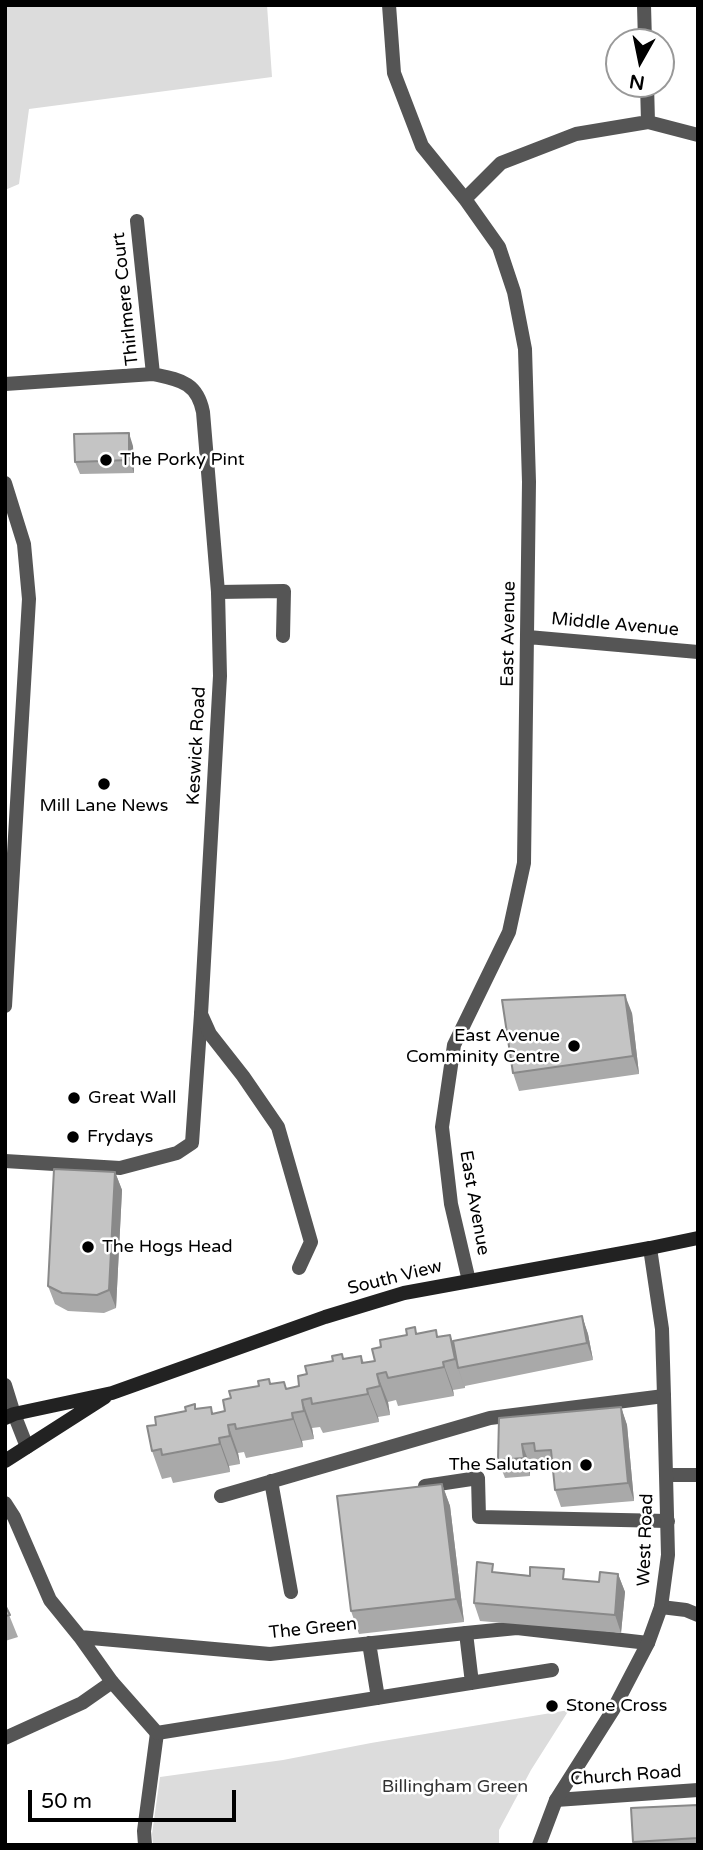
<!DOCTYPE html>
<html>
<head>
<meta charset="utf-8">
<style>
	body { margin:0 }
	#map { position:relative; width:703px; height:1850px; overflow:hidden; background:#fff; font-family:"Varela Round",sans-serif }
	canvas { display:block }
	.frame { position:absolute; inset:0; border:7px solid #000; pointer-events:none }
	.north { position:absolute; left:605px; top:28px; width:70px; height:70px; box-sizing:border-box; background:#fff; border:2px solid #999; border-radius:50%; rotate:189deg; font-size:19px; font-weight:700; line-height:28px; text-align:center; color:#000 }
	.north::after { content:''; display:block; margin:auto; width:24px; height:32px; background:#000; clip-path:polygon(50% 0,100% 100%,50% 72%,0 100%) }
	.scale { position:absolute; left:28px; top:1790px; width:208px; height:32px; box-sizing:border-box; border:4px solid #000; border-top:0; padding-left:9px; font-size:21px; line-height:24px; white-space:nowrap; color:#000; -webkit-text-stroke:5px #fff; paint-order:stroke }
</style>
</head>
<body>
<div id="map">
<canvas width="703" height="1850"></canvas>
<div class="frame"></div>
<div class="north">N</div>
<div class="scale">50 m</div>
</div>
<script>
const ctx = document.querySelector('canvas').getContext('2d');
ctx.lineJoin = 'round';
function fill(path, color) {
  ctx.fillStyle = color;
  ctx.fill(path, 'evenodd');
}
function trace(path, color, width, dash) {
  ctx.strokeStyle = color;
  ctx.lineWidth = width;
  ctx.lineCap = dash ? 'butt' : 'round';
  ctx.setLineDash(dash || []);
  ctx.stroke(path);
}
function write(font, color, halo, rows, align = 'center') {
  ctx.font = font + ' "Varela Round",sans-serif';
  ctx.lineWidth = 5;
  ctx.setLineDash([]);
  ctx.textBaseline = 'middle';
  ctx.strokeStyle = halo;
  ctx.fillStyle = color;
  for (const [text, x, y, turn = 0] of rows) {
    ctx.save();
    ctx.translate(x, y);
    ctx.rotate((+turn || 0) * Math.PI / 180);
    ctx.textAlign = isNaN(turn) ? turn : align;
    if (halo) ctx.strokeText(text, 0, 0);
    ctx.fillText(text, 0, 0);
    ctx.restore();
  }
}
fill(new Path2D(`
	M5 5H267L272 77 29 109 19 184 5 190Z
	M569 1710 531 1770 499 1830V1845H153L152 1834 160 1777 283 1760 371 1743Z`), '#dcdcdc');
trace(new Path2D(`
	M218 592 284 591 283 636
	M5 1161 120 1168 177 1153 192 1143 201 1014
	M271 1481 291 1592
	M425 1486 478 1478 479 1517 668 1521
	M221 1496 490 1418 664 1396
	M5 1738 82 1703 112 1682
	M145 1845 144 1831 157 1733`), '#555', 14);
trace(new Path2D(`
	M466 1633 517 1628 648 1643`), '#555', 14);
trace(new Path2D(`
	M389 5 394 73 422 146 465 199 499 247 514 292 525 349 529 482 524 863 509 932 454 1045 442 1127 451 1204 469 1281
	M644 5 645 42
	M647 84 648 122
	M465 199 501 163 576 134 648 122 698 135
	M137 221 153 374
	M5 384 153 374C180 380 197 382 203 412L218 592 220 676 201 1014 210 1034 243 1076 278 1127 311 1242 299 1268
	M5 483 24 544 29 599 5 1006
	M528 637 698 652
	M5 1385 14 1414 27 1447
	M667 1475H698
	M5 1503 14 1517 50 1600 80 1637 112 1682 157 1733 552 1670
	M661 1607 686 1610 698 1615
	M80 1637 270 1654 466 1633 472 1683
	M369 1643 378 1698
	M556 1800 698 1790`), '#555', 14);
trace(new Path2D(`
	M539 1845 556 1800 613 1710 648 1643 661 1607 668 1555 664 1396 662 1329 650 1248`), '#555', 14);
trace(new Path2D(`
	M5 1418 14 1414 112 1393 325 1317 404 1293 650 1248 698 1238
	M5 1461 105 1397`), '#222', 14);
fill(new Path2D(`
	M133 446 134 473 80 474 75 462Z
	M632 1013 639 1074 519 1091 513 1073Z
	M115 1172 122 1190 116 1308 104 1313 68 1311 55 1304 48 1286Z
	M582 1316 588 1334 593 1360 465 1386V1388L453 1390 454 1396 398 1406 396 1400 388 1402 390 1415 378 1417 379 1422 323 1433 320 1427 312 1428 314 1439 302 1441 303 1447 246 1458 244 1452 238 1453 240 1464 229 1466 230 1472 173 1483 171 1477 162 1479 152 1451 156 1425 196 1409 211 1407 213 1414 225 1411 231 1398 259 1386 269 1379 271 1384 287 1389 299 1386 307 1374 344 1359 361 1356 364 1363 375 1361 381 1347 417 1333 439 1337 453 1344Z
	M621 1407 627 1425 634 1501 561 1507 555 1490 553 1468 541 1469 538 1461 529 1462 530 1476 505 1478 498 1460 499 1418Z
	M442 1484 450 1506 464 1622 359 1634 351 1611Z
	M496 1572 599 1582 618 1574 625 1592 621 1633 480 1621 474 1603Z
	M5 1605 18 1637 5 1641Z
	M698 1805V1845H634L633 1842Z`), '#a9a9a9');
fill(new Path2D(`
	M129 433 133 446 134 473 129 460Z
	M625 995 632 1013 639 1074 633 1056Z
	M115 1172 122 1190 116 1308 109 1290Z
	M582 1316 588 1334 593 1360 587 1343Z
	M450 1335 460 1363 458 1368 465 1388 455 1359Z
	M443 1362 453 1390 454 1396 444 1367Z
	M377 1374 388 1402 390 1415 380 1386Z
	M367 1389 378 1417 379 1422 368 1394Z
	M302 1400 312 1428 314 1439 304 1411Z
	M621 1407 627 1425 634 1501 628 1483Z
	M292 1413 302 1441 303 1447 293 1419Z
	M228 1425 238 1453 240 1464 230 1436Z
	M219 1438 229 1466 230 1472 220 1444Z
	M522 1444 529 1462 530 1476 524 1458Z
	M442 1484 450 1506 464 1622 456 1599Z
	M618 1574 625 1592 621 1633 615 1615Z`), '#898989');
const building = new Path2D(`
	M129 433V460L75 462 74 434Z
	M625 995 633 1056 513 1073 502 1000Z
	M54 1169 115 1172 109 1290 97 1295 62 1293 48 1286Z
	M582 1316 587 1343 458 1368 453 1341Z
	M415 1327 416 1334 436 1330 437 1337 450 1335 455 1359 443 1362 444 1367 388 1378 386 1372 377 1374 380 1386 367 1389 368 1394 312 1404 311 1398 302 1400 304 1411 292 1413 293 1419 236 1429 235 1424 228 1425 230 1436 219 1438 220 1444 162 1455 161 1449 152 1451 147 1426 156 1425 155 1417 186 1411 185 1407 195 1404V1409L211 1407 212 1414 225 1411 223 1400 231 1398 229 1391 259 1386 258 1381 269 1379 270 1384 284 1382 286 1389 299 1386 298 1376 307 1374 305 1366 333 1361 332 1356 342 1354 343 1359 361 1356 362 1363 375 1361 372 1349 381 1347 380 1340 407 1335 406 1329Z
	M621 1407 628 1483 555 1490 551 1450 535 1451 534 1443 522 1444 524 1458 498 1460 499 1418Z
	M442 1484 456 1599 351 1611 337 1496Z
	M477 1562 493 1564 492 1572 530 1576V1567L564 1569 563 1579 599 1582 600 1572 618 1574 615 1615 474 1603Z
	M5 1605 10 1615 5 1616Z
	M698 1805V1838L633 1842 631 1808Z`);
fill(building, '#c4c4c4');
trace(building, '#898989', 2);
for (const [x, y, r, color] of [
	[106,460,7,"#000"],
	[104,784,7,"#000"],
	[574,1046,7,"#000"],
	[74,1098,7,"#000"],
	[73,1137,7,"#000"],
	[88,1247,7,"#000"],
	[586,1465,7,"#000"],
	[552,1706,7,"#000"]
]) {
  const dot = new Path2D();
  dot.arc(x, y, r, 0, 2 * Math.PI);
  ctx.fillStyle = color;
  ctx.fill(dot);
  trace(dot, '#fff', 2.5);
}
write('18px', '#000', '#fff', [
	["Thirlmere Court",126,299,-96],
	["Middle Avenue",615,625,5],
	["East Avenue",509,634,-89],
	["Keswick Road",197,746,-87],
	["East Avenue",474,1203,80],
	["South View",395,1278,-14],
	["West Road",646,1540,-88],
	["The Green",313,1629,-6],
	["Church Road",626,1776,-4]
]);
write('18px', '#000', '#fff', [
	["The Porky Pint",120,460],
	["Mill Lane News",104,806,"center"],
	["East Avenue",560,1036,"right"],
	["Comminity Centre",560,1057,"right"],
	["Great Wall",88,1098],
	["Frydays",87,1137],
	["The Hogs Head",102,1247],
	["The Salutation",572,1465,"right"],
	["Stone Cross",566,1706]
], 'left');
write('18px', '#333', '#fff', [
	["Billingham Green",455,1787]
]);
</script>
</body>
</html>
